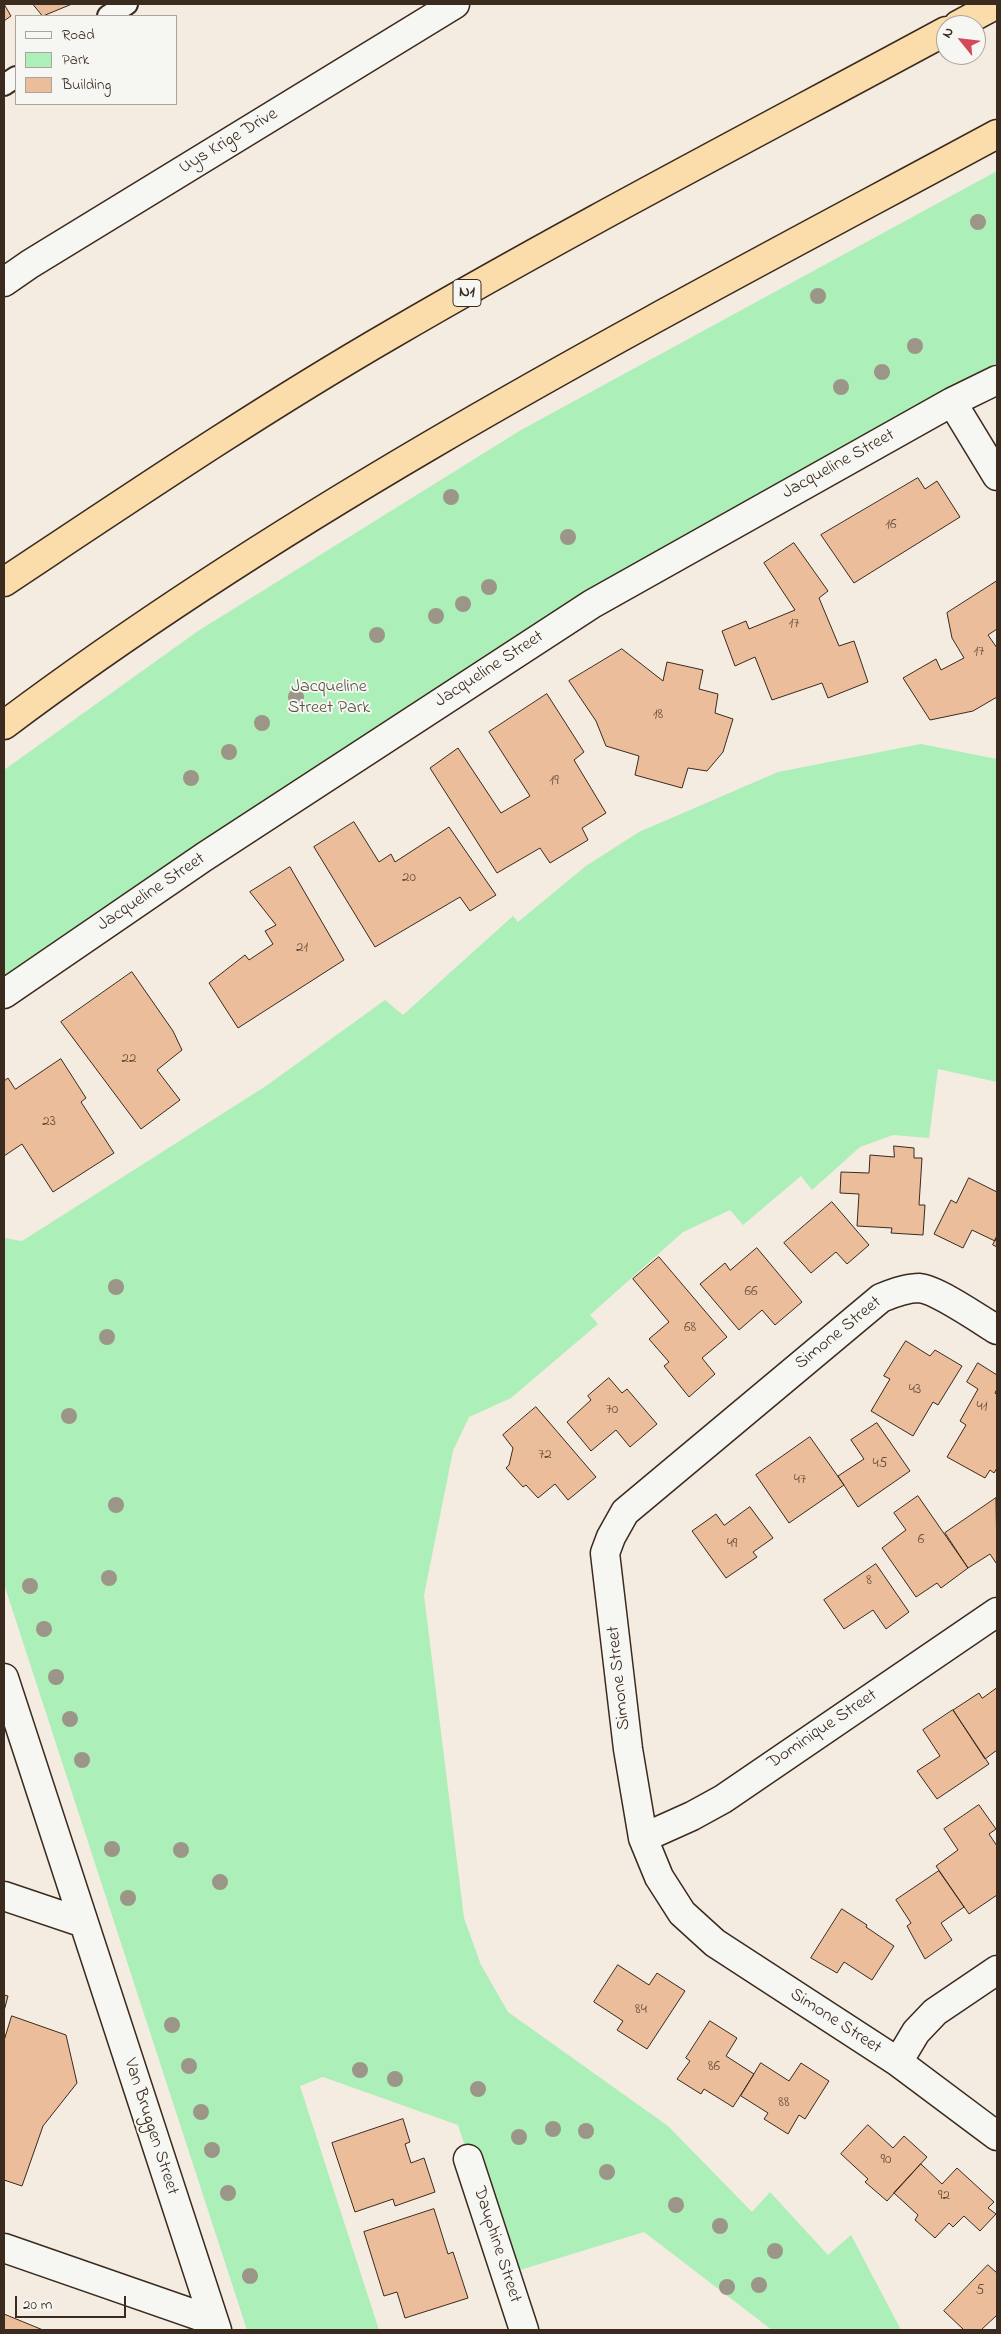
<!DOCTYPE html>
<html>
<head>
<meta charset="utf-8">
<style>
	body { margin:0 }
	#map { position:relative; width:1001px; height:2334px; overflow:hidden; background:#f4ebe1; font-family:"Indie Flower",sans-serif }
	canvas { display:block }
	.frame { position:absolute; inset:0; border:5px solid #3b2a1e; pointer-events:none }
	.legend { position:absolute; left:15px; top:15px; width:162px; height:90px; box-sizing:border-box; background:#f6f6f2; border:1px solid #aba49d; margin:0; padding:6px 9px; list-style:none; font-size:15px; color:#3b2a1e }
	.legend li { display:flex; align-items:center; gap:10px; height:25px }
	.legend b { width:25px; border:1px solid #aba49d }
	.north { position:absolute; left:936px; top:15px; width:50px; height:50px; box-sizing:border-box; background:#f6f6f2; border:1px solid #aba49d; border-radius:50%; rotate:299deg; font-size:14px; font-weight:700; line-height:20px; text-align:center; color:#3b2a1e }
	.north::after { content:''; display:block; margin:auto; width:18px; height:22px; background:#d1495b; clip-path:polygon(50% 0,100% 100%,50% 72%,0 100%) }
	.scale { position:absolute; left:15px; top:2296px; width:111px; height:22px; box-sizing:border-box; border:2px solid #3b2a1e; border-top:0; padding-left:6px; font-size:15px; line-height:18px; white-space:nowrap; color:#3b2a1e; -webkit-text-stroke:4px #f6f6f2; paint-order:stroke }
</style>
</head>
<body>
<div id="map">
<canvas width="1001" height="2334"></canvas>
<div class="frame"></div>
<ul class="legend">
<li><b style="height:6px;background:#f6f6f2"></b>Road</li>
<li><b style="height:14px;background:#adefb8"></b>Park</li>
<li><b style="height:14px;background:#ebbd9b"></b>Building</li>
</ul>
<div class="north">N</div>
<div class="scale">20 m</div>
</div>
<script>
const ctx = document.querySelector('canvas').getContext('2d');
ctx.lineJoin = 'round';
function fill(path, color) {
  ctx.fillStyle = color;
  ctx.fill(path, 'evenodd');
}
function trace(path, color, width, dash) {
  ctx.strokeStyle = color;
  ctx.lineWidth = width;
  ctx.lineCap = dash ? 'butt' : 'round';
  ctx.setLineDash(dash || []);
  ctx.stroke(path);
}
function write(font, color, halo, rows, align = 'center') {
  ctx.font = font + ' "Indie Flower",sans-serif';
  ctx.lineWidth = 4;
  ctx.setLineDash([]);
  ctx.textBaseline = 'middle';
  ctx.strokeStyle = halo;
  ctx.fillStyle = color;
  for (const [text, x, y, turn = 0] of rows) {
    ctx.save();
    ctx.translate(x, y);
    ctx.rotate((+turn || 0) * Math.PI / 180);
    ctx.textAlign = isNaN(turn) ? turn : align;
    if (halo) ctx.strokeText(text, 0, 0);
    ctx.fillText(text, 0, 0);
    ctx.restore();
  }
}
fill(new Path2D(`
	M997 171V363L582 593 44 950 4 982V770L198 631 521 430Z
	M921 744 997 759V1082L938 1069 929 1138 893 1135 860 1147 812 1190 801 1176 743 1225 730 1210 683 1232 590 1315 598 1324 511 1398 469 1417 453 1451 424 1595 464 1918 481 1965 508 2012 668 2126 752 2212 770 2192 828 2255 851 2235 901 2330H772L644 2232 507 2274 458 2125 323 2077 300 2086 379 2330H247L4 1584V1238L22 1241 266 1086 385 1000 403 1015 513 916 518 922 586 866 639 832 778 772Z`), '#adefb8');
const building = new Path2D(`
	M4 4 11 16 4 21Z
	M33 4H72L43 16Z
	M918 478 925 489 937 481 960 517 854 583 821 535Z
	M794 543 828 591 819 598 839 646 854 641 868 682 828 698 822 683 772 700 755 657 735 666 722 631 746 621 749 629 795 610 764 563Z
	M997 581V629L988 635 997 648V697L973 711 930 720 903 678 936 659 941 670 964 658 952 638 947 613Z
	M622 649 663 681 667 662 703 670 699 689 718 694 715 713 733 719 723 752 707 771 688 768 682 788 635 775 639 756 606 746 596 721 569 681Z
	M547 694 584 752 574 760 606 813 582 828 588 840 550 863 540 848 497 873 430 768 458 748 501 813 530 796 489 732Z
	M354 822 379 862 391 854 395 862 449 827 496 895 470 911 460 897 375 947 314 847Z
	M290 867 344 960 238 1028 209 983 245 955 249 960 273 944 265 931 276 925 250 892Z
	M132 972 173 1031 182 1050 157 1070 180 1100 141 1129 61 1022Z
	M61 1059 86 1098 81 1102 114 1153 53 1192 22 1144 4 1156V1081L8 1078 15 1089Z
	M894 1146 914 1148V1158H922L919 1205H925L923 1235 891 1233 892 1228 857 1226 859 1194 840 1193 841 1172 869 1173 870 1155 894 1157Z
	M969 1178 997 1192V1236L995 1241 972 1230 963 1248 934 1234 951 1200 956 1203Z
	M832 1202 869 1245 847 1264 836 1252 811 1273 784 1243Z
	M997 1236V1247L993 1245Z
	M757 1248 802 1302 775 1325 762 1310 739 1330 700 1284 725 1263 730 1270Z
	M659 1257 727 1337 702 1358 715 1374 689 1397 664 1366 669 1362 649 1339 669 1322 633 1279Z
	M906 1341 930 1356 935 1350 962 1366 938 1405 933 1402 913 1436 871 1411 890 1379 884 1376Z
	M978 1363 997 1375V1389L995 1393 997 1395V1468L994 1473 990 1470 985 1478 947 1457 966 1425 960 1421 978 1389 967 1382Z
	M609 1378 622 1393 627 1389 657 1424 630 1447 616 1430 591 1451 567 1422 591 1400 588 1396Z
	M536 1407 596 1477 568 1500 555 1484 538 1498 526 1485 523 1487 506 1468 509 1465 513 1448 503 1435Z
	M877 1423 910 1471 858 1507 838 1476 864 1459 851 1440Z
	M810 1437 844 1485 789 1523 756 1475Z
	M918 1496 968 1568 941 1588 937 1583 916 1597 882 1548 906 1530 894 1513Z
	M996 1498 997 1562 996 1563 990 1554 968 1568 945 1533Z
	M750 1507 773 1538 753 1552 757 1557 726 1578 692 1531 716 1514 724 1525Z
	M876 1564 909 1612 886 1629 873 1610 844 1629 824 1600Z
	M997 1688V1750L985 1759 953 1710 979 1693 982 1698Z
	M953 1710 989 1764 937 1799 917 1771 940 1756 923 1730Z
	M979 1805 996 1829 989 1834 997 1846V1895L969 1914 936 1866 958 1850 944 1829Z
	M939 1871 964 1907 941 1923 952 1940 925 1959 907 1926 911 1923 896 1900Z
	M842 1909 867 1925 866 1927 894 1946 872 1980 844 1962 837 1973 811 1958Z
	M618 1965 649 1985 657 1973 685 1991 647 2049 617 2030 623 2021 594 2002Z
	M4 1995 8 1996 4 2011Z
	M12 2016 66 2035 77 2083 43 2126 22 2186 4 2180V2041Z
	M710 2021 737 2038 726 2056 754 2074 733 2107 704 2089 701 2094 677 2079 690 2061 686 2058Z
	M761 2063 789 2081 801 2063 829 2081 805 2119 799 2115 788 2134 764 2119 768 2113 741 2096Z
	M403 2119 410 2142 405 2144 411 2163 424 2158 435 2192 395 2206 393 2199 355 2212 332 2143Z
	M868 2125 893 2148 904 2136 927 2157 887 2201 865 2182 868 2179 841 2154Z
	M921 2164 942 2184 957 2168 994 2202 988 2208 996 2214 980 2231 964 2216 953 2227 949 2223 935 2238 915 2220 918 2215 894 2193Z
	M434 2209 448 2254 453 2252 468 2298 405 2318 397 2292 384 2296 364 2232Z
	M988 2265 997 2273V2315L981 2330H964L944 2311Z
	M4 2314 43 2330H4Z`);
fill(building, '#ebbd9b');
trace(building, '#3b2a1e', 1);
const lane = new Path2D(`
	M108 16 127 4
	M4 85 16 77`);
const street = new Path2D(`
	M952 402 997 476
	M4 994 204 857 592 604 952 402 997 380
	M997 1330C981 1320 936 1289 919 1288 906 1288 893 1293 881 1298L625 1512 611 1537 605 1553 628 1749 643 1838 659 1877 682 1913 715 1943 898 2062 997 2136
	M4 1678 217 2330
	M643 1838 692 1816 723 1799 997 1612
	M4 1896 84 1923
	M898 2062 916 2032 935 2012 997 1970
	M468 2159 524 2330
	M4 2248 214 2321`);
const secondary = new Path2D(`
	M4 282 30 264 455 4`);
const highway = new Path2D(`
	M958 25 997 4
	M4 582C132 497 259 411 392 334 574 228 761 131 946 31
	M4 725C313 493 658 317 997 134`);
trace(lane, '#3b2a1e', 24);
trace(street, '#3b2a1e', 31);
trace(secondary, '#3b2a1e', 31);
trace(highway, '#3b2a1e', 31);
trace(lane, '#f6f6f2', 20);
trace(street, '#f6f6f2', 28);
trace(secondary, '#f6f6f2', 28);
trace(highway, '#faddab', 28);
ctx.fillStyle = '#9b9687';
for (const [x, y] of [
	[978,222],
	[818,296],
	[915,346],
	[882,372],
	[841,387],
	[451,497],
	[568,537],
	[489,587],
	[463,604],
	[436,616],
	[377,635],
	[296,697],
	[262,723],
	[229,752],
	[191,778],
	[116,1287],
	[107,1337],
	[69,1416],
	[116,1505],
	[109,1578],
	[30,1586],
	[44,1629],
	[56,1677],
	[70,1719],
	[82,1760],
	[112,1849],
	[181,1850],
	[220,1882],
	[128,1898],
	[172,2025],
	[189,2066],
	[360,2070],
	[395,2079],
	[478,2089],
	[201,2112],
	[553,2129],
	[586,2131],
	[519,2137],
	[212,2150],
	[607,2172],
	[228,2193],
	[676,2205],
	[720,2226],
	[775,2251],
	[250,2276],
	[759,2285],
	[727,2287]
]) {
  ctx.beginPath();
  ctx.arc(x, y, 8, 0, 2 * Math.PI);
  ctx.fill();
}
write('15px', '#674f3d', null, [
	["16",891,526],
	["17",794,625],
	["17",979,653],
	["18",658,716],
	["19",554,782],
	["20",409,879],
	["21",302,949],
	["22",129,1060],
	["23",49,1123],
	["66",751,1293],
	["68",690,1329],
	["43",915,1391],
	["41",982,1408],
	["70",612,1411],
	["72",545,1456],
	["45",880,1465],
	["47",800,1481],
	["6",921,1541],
	["49",732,1545],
	["8",869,1582],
	["84",641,2011],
	["86",714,2068],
	["88",784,2104],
	["90",886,2161],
	["92",944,2197],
	["5",980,2292]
]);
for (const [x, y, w] of [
	[467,293,28]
]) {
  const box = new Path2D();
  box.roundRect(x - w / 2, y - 13.5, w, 27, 4);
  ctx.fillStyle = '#f6f6f2';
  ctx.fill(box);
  trace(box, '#3b2a1e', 1);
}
write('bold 16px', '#3b2a1e', null, [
	["N1",467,293]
]);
write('18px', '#3b2a1e', '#f6f6f2', [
	["Uys Krige Drive",229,142,-31],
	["Jacqueline Street",839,465,-29],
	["Jacqueline Street",490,670,-33],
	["Jacqueline Street",152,893,-34],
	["Simone Street",839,1334,-39],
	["Simone Street",620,1678,-96],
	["Dominique Street",823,1730,-34],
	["Simone Street",835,2022,33],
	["Van Bruggen Street",150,2127,72],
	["Dauphine Street",496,2245,72]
]);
write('18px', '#52513d', '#f6f6f2', [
	["Jacqueline",329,688],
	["Street Park",329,709]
]);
</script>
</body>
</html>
